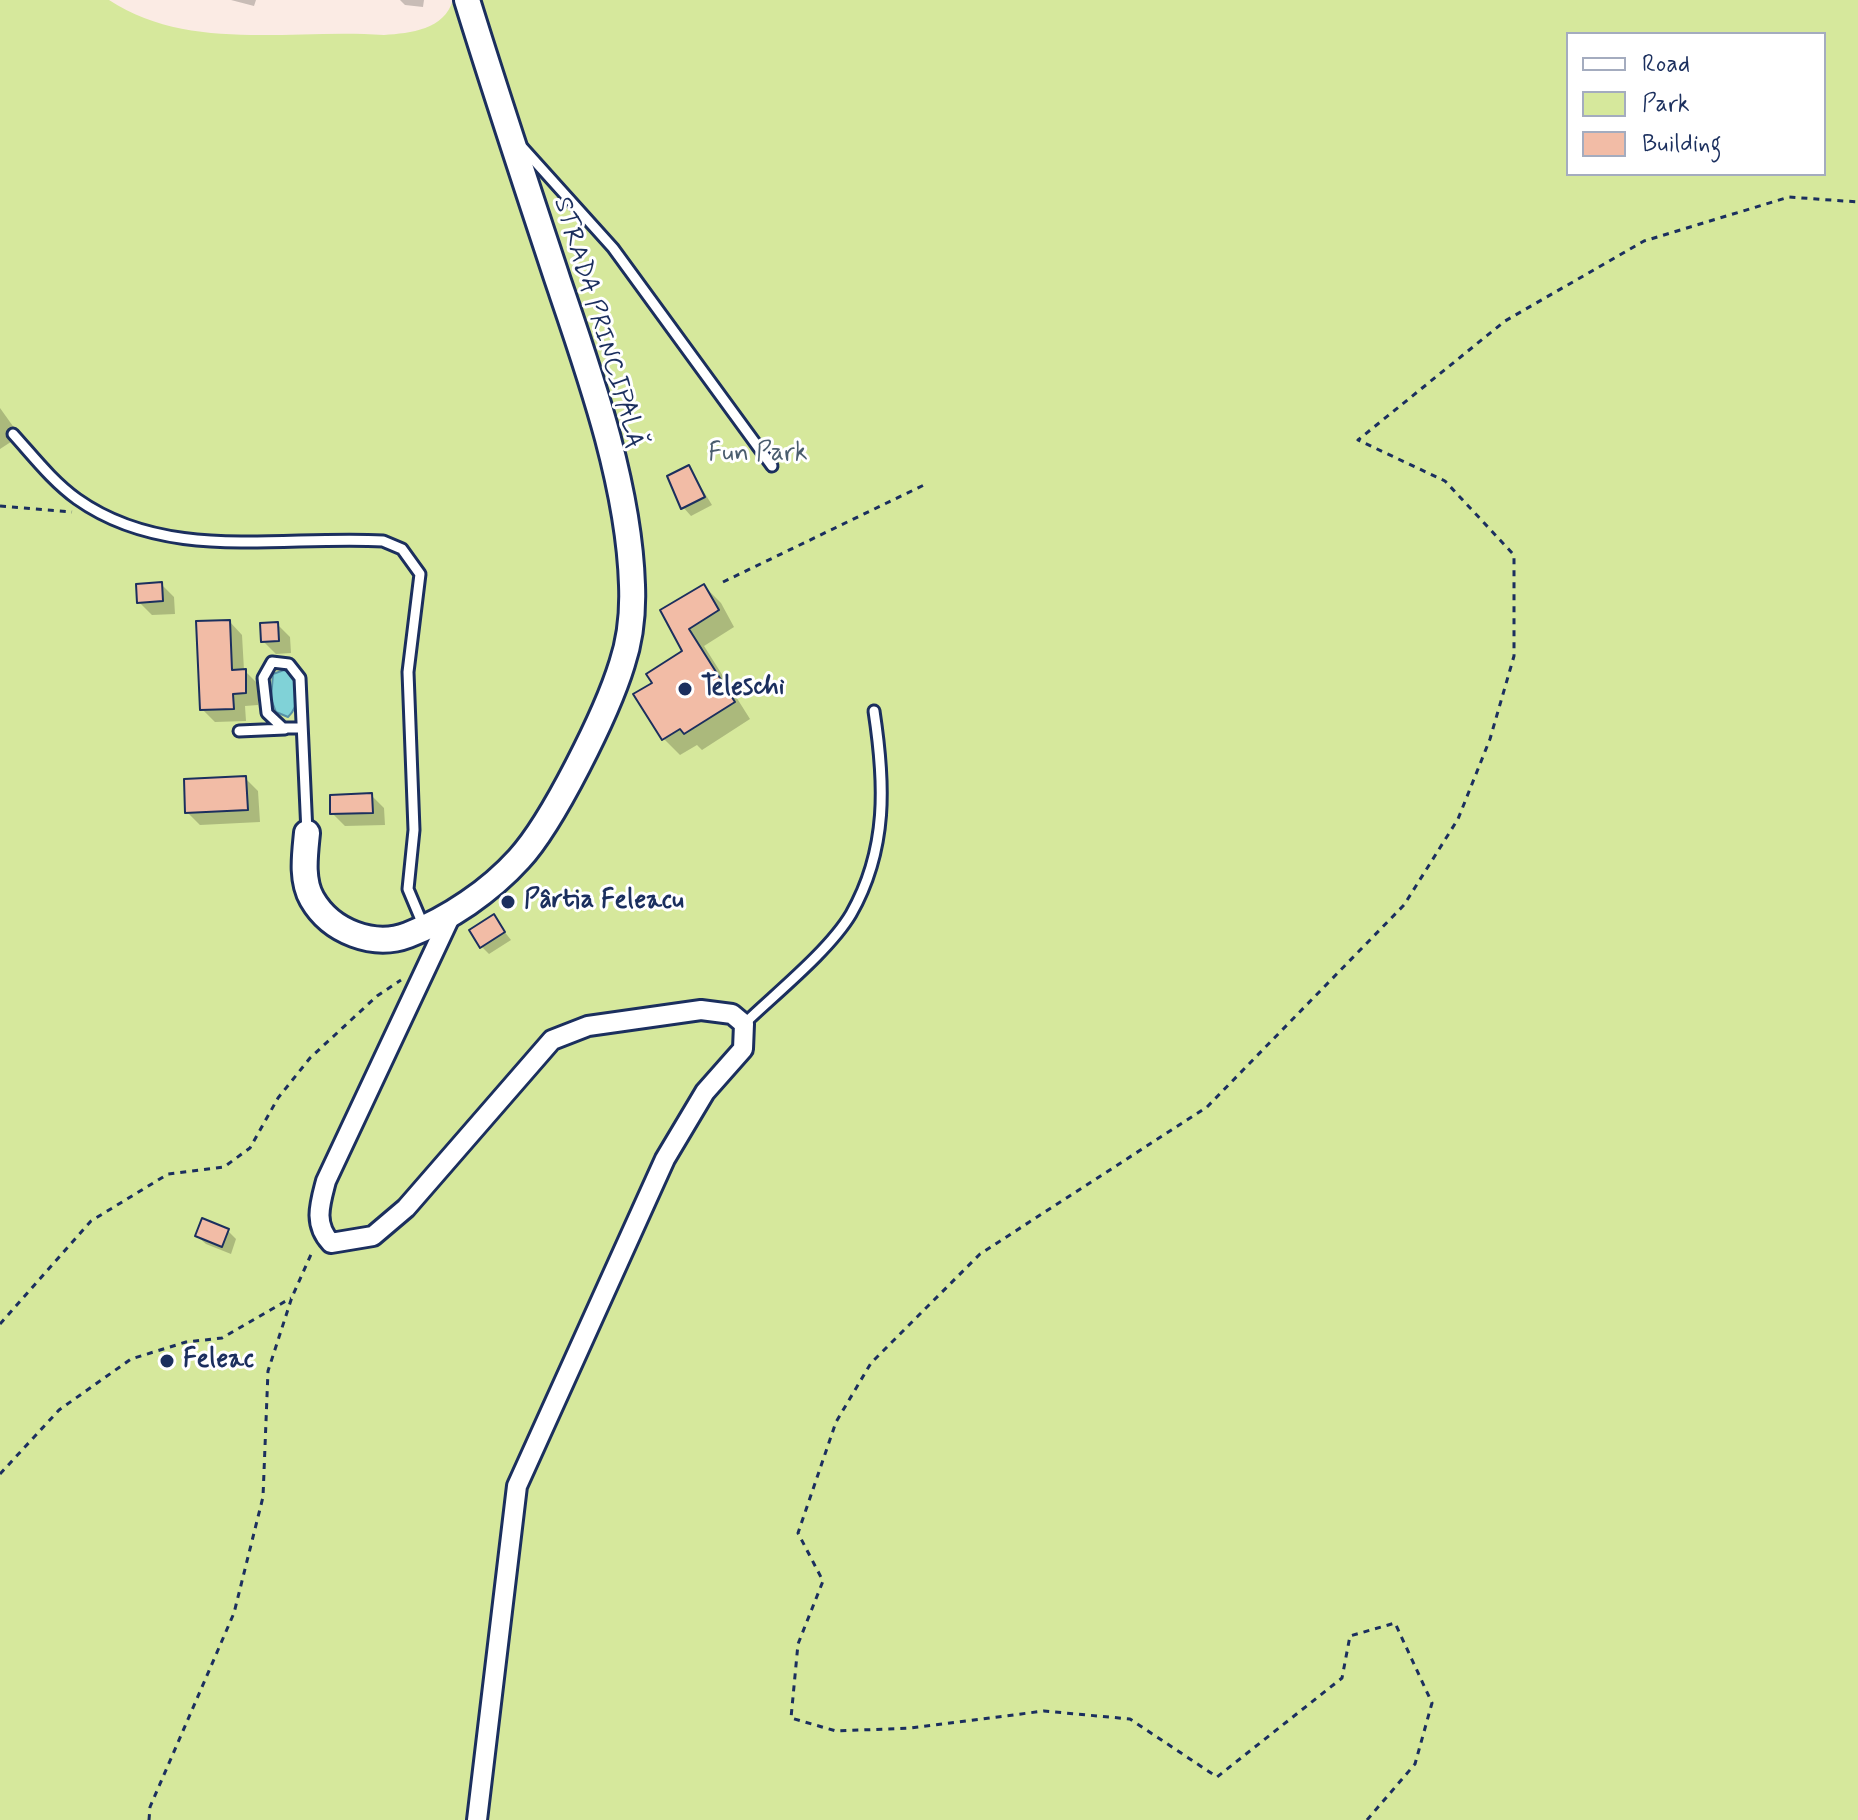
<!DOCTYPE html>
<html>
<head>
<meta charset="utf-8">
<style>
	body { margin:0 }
	#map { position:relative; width:1858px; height:1820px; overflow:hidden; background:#fbebe4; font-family:Mynerve,sans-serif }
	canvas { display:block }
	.legend { position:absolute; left:1566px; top:32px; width:260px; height:144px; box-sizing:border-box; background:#fff; border:2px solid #a4acbf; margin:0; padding:10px 14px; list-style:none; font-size:24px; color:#1b2f5e }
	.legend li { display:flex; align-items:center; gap:16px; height:40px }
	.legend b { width:40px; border:2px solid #a4acbf }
</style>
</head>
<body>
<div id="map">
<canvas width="1858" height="1820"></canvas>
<ul class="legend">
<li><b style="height:10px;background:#fff"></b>Road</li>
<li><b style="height:22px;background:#d6e89c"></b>Park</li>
<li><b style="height:22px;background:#f2bca6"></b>Building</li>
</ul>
</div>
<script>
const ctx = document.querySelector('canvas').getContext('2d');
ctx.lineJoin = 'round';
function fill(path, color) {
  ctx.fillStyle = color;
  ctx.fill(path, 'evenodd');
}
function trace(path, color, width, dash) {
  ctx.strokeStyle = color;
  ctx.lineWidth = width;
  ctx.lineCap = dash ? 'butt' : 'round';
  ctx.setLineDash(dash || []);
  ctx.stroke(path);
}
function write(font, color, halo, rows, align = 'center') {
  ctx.font = font + ' Mynerve,sans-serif';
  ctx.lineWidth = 6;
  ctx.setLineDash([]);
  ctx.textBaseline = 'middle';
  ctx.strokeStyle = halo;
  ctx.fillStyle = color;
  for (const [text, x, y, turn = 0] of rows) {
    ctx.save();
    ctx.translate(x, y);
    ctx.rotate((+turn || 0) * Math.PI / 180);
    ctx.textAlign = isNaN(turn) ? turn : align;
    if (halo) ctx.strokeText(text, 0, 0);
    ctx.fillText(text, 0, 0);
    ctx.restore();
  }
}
fill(new Path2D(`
	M0 0H109C189 53 294 28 384 35 411 33 444 30 453 0H1858V1820H0ZM1568 34H1824V174H1568Z`), '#d6e89c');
const water = new Path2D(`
	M284 670 291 673C299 687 300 706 288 717L276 712 271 699 273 674Z`);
fill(water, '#80d2d7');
trace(water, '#5891a7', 2);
fill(new Path2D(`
	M231 0H256L254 6Z
	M400 0H424L423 7 405 5Z
	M0 408 20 436 0 449Z
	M689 468 712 505 691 516 683 507Z
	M161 584 174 597 175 614 152 615 139 602Z
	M704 586 721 603 734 627 704 646 750 719 702 750 697 745 680 755 664 739 636 695 655 684 685 652 663 611Z
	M230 622 242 635 244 670 258 684V705L245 706 246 721 215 722 202 709Z
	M277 624 290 637 291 653 276 654 263 641Z
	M245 778 258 791 260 822 200 825 187 812Z
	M371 795 384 808 385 825 345 826 332 813Z
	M493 917 511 940 489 954 481 946Z
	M228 1231 236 1239 231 1254 206 1244 197 1236Z`), '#0003');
const building = new Path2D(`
	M689 465 705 497 681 509 667 476Z
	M162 582 163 601 137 603 136 584Z
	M704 584 719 610 689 629 735 702 684 734 680 729 662 740 633 694 652 683 646 674 682 651 660 610Z
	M230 620 232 670 246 669V693L233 694 234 709 200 710 196 621Z
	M278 622 279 641 261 642 260 623Z
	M246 776 248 810 185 813 184 779Z
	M372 793 373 813 330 814V795Z
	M494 914 505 932 480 948 469 930Z
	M202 1218 229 1229 222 1247 195 1236Z`);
fill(building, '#f2bca6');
trace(building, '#1b2f5e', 2);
const lane = new Path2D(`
	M523 148 613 248 772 466
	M13 434C33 456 52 481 77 499 167 563 282 535 383 541L402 549 420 574 408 672 414 830 408 889 424 927
	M301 728H283L267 713 263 678 272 662 289 664 300 678 307 833
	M239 731 285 729
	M744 1024C775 994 829 951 851 914 888 849 885 783 874 711`);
const street = new Path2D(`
	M452 913 326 1181C320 1204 313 1224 331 1243L373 1236 406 1208 552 1040 588 1026 701 1010 732 1014 744 1024 743 1049 705 1092 665 1159 517 1486 477 1820`);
const secondary = new Path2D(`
	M307 833C305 854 301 880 312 899 331 932 374 948 408 935 449 919 490 891 519 859 553 822 607 713 622 664 630 640 633 610 632 585 629 485 590 375 558 281 527 187 496 94 467 0`);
trace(lane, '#1b2f5e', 15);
trace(street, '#1b2f5e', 24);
trace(secondary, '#1b2f5e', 30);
trace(new Path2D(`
	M0 506 72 512
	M723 582 924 485
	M0 1324 91 1221 168 1174 224 1167 250 1148 278 1098 310 1058 377 996 401 980
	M0 1474 59 1410 131 1359 186 1342 222 1338 291 1298
	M149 1820 150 1807 234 1613 263 1497 268 1371 292 1297 313 1250
	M1367 1820 1415 1764 1432 1703 1395 1623 1350 1636 1342 1678 1217 1777 1130 1719 1044 1711 911 1728 836 1731 791 1718 798 1644 823 1581 798 1533 836 1422 871 1363 980 1254 1207 1107 1404 905 1458 819 1490 739 1514 656V555L1445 481 1358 440 1505 321 1644 241 1789 197 1858 202`), '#1b2f5e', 3, [6, 6]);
trace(lane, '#fff', 9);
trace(street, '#fff', 18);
trace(secondary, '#fff', 24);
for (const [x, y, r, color] of [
	[685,689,8,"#1b2f5e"],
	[508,902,8,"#1b2f5e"],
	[167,1361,8,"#1b2f5e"]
]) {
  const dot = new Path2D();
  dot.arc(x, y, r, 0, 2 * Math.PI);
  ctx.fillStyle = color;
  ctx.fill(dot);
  trace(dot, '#fff', 3);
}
write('26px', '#1b2f5e', '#fff', [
	["STRADA PRINCIPALĂ",598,323,73]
]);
write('26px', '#4a5d6e', '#fff', [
	["Fun Park",758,455]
]);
write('bold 26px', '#1b2f5e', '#fff', [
	["Teleschi",701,689],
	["Pârtia Feleacu",524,902],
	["Feleac",183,1361]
], 'left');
</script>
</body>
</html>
